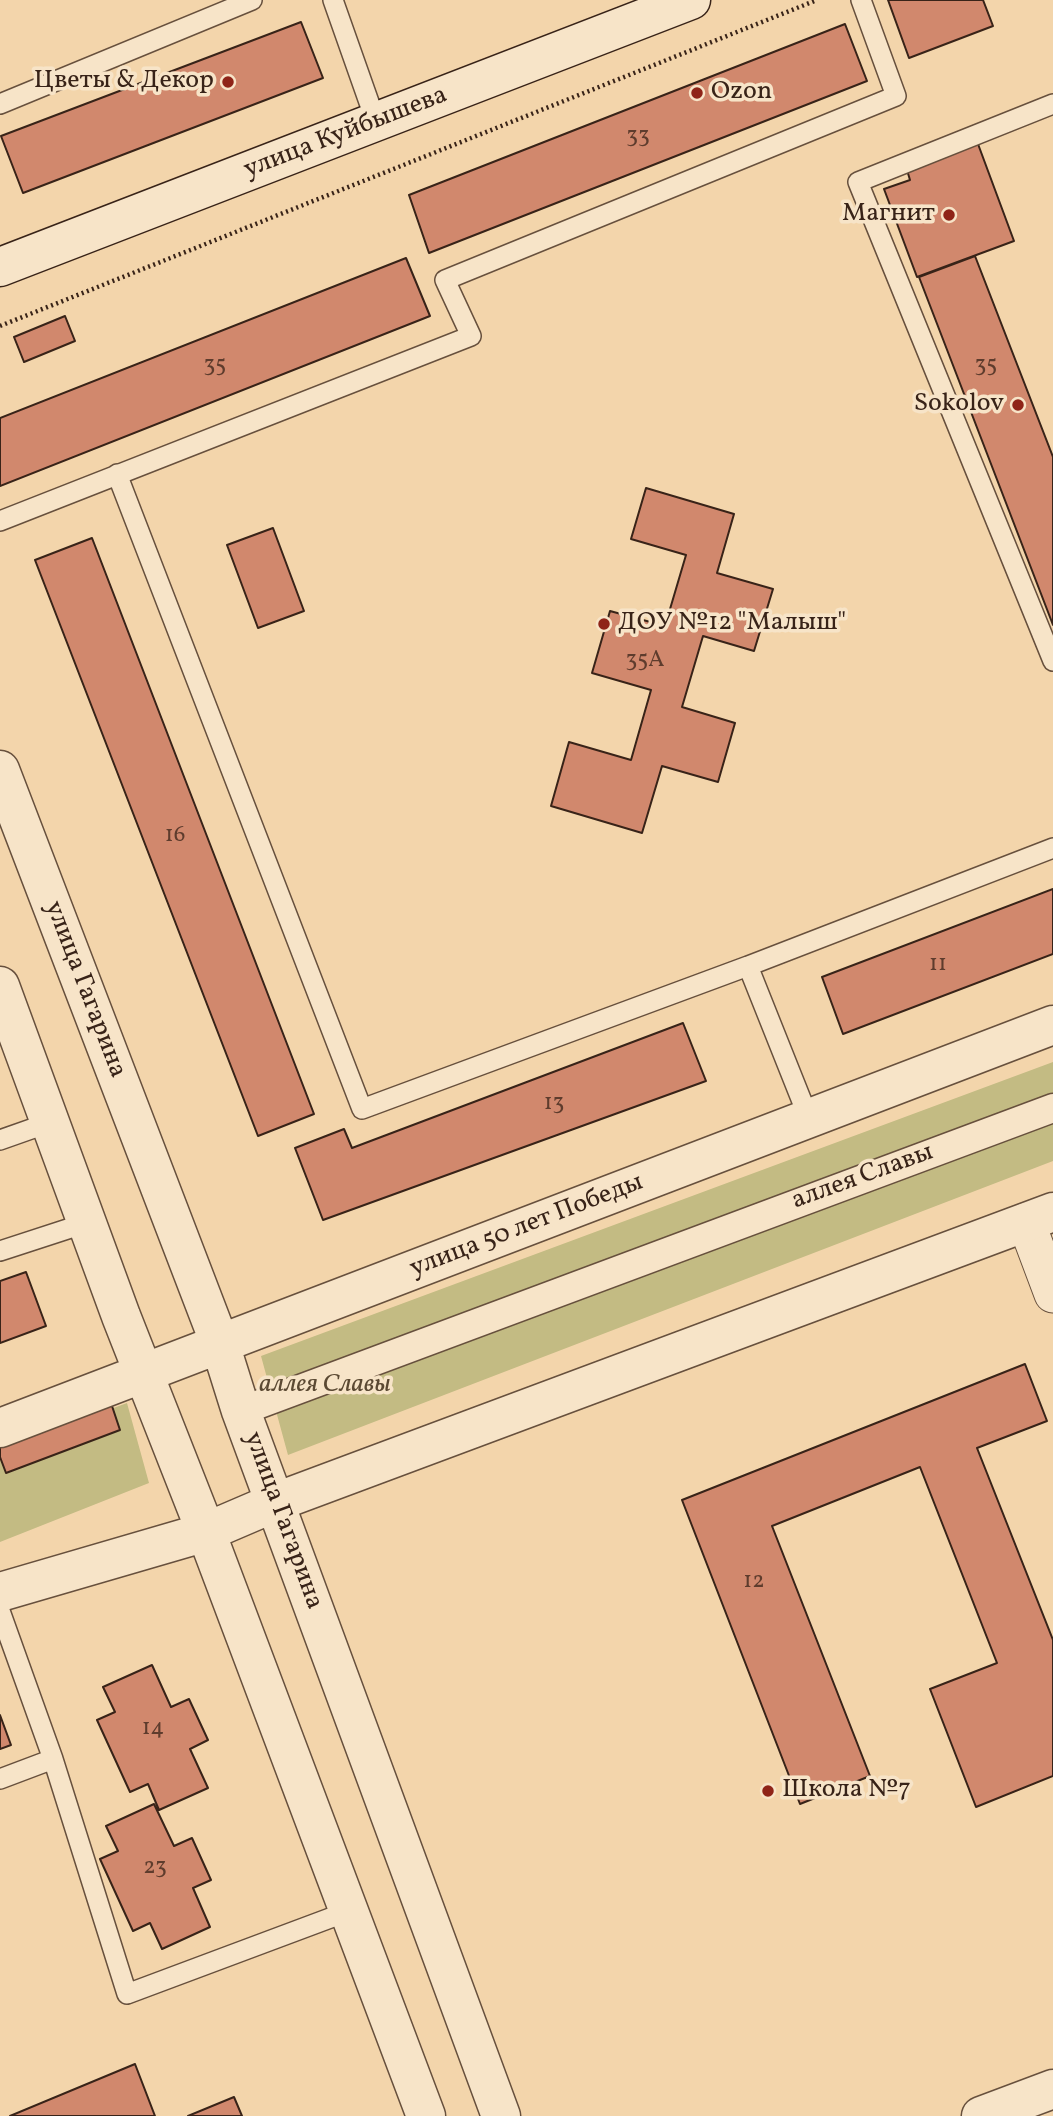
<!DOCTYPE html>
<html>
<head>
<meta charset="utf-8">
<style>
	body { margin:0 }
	canvas { display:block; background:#f3d5ab }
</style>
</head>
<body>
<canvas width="1053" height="2116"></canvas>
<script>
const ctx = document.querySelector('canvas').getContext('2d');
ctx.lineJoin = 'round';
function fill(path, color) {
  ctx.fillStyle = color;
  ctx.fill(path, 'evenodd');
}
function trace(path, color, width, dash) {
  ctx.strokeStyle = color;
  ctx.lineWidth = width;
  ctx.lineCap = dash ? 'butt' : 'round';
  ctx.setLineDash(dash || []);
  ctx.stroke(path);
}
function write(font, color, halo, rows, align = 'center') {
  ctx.font = font + ' Vollkorn,serif';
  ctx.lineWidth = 7;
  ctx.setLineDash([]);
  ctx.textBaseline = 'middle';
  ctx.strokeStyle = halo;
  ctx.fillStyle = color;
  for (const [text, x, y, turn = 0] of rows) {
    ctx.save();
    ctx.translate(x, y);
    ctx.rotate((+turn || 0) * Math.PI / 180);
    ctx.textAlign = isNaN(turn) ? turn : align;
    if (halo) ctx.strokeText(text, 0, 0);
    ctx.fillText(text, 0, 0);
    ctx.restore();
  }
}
fill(new Path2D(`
	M1053 1062V1161L288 1455 261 1356Z
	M127 1403 149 1483 0 1542V1450Z`), '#c3bb83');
const building = new Path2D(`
	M888 0H983L993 26 909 58Z
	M301 22 323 78 23 193 1 136Z
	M845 24 867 81 429 253 409 195Z
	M978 144 1014 241 917 277 884 189 910 180 907 170Z
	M975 256 1053 457V625L919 277Z
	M406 258 430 316 0 486V418Z
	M65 316 75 341 24 362 14 337Z
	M646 488 734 514 717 573 773 589 754 651 703 636 682 707 735 723 718 782 662 766 642 833 551 806 569 742 631 760 651 690 592 673 610 611 665 626 686 555 631 539Z
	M273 528 304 611 258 628 227 545Z
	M92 538 314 1114 258 1136 35 560Z
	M1053 889V954L843 1034 822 977Z
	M683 1023 706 1081 323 1220 295 1148 344 1129 352 1148Z
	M26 1272 46 1326 0 1343V1281Z
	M1025 1364 1047 1421 977 1448 1053 1640V1776L976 1807 930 1689 997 1663 920 1467 772 1526 870 1776 800 1804 682 1500Z
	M111 1403 120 1430 6 1473 0 1457V1445Z
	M152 1665 171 1707 189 1699 208 1740 190 1749 208 1788 159 1810 148 1784 130 1792 97 1720 115 1712 103 1687Z
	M0 1715 11 1745 0 1749Z
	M154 1804 174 1846 192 1838 211 1880 193 1888 210 1927 162 1949 150 1923 133 1931 100 1859 118 1851 106 1826Z
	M135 2064 155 2116H10Z
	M234 2097 242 2116H188Z`);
fill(building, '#d1886d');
trace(building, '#382318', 2);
const service = new Path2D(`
	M333 0 376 122
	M0 104 252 0
	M1053 104 858 182 1053 661
	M117 474 362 1109 748 966 809 1119
	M0 521 471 336 445 280 896 96 861 0
	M748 966 1053 848
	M0 1140 51 1122
	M0 1251 86 1223
	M0 1611 53 1759 127 1994 349 1911
	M0 1779 53 1759`);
const pedestrian = new Path2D(`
	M241 1411 1053 1108`);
const minor = new Path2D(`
	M1026 1222 1053 1294`);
const tertiary = new Path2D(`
	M0 770 220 1344 241 1411 501 2116
	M0 986 121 1316 206 1532 426 2116
	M0 1428 1053 1025
	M0 1592 206 1532 276 1502 1053 1212
	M981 2116 1053 2089`);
const secondary = new Path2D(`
	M0 267 691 0`);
trace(service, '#67503d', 22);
trace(pedestrian, '#67503d', 31);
trace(minor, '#67503d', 39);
trace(tertiary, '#67503d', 41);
trace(secondary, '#382318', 41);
trace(new Path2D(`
	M0 326 817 0`), '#382318', 4.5, [2, 3.5]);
trace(service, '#f7e4c8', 19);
trace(pedestrian, '#f7e4c8', 28);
trace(minor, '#f7e4c8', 37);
trace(tertiary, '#f7e4c8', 38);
trace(secondary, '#f7e4c8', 38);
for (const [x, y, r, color] of [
	[228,82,7,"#8f2418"],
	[697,93,7,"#8f2418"],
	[949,215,7,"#8f2418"],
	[1018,405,7,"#8f2418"],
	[604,624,7,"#8f2418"],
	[768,1791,7,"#8f2418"]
]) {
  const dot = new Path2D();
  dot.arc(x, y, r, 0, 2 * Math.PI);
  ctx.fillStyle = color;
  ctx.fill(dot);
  trace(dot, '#f7e4c8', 2.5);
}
write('23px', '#5e3c2d', null, [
	["33",638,138],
	["35",215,367],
	["35",986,367],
	["35А",645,662],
	["16",175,837],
	["11",938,966],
	["13",554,1105],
	["12",754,1583],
	["14",153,1730],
	["23",155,1869]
]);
write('26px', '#382318', '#f7e4c8', [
	["Цветы & Декор",214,82],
	["Ozon",711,93,"left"],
	["Магнит",935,215],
	["Sokolov",1004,405],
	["ДОУ №12 \"Малыш\"",618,624,"left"],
	["Школа №7",782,1791,"left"]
], 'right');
write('26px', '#382318', '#f7e4c8', [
	["улица Куйбышева",346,134,-21],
	["улица Гагарина",84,990,69],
	["аллея Славы",863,1178,-20],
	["улица 50 лет Победы",527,1227,-21],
	["улица Гагарина",282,1521,70]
]);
write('italic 26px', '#5b4933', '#f7e4c8', [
	["аллея Славы",325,1386]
]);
</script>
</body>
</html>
